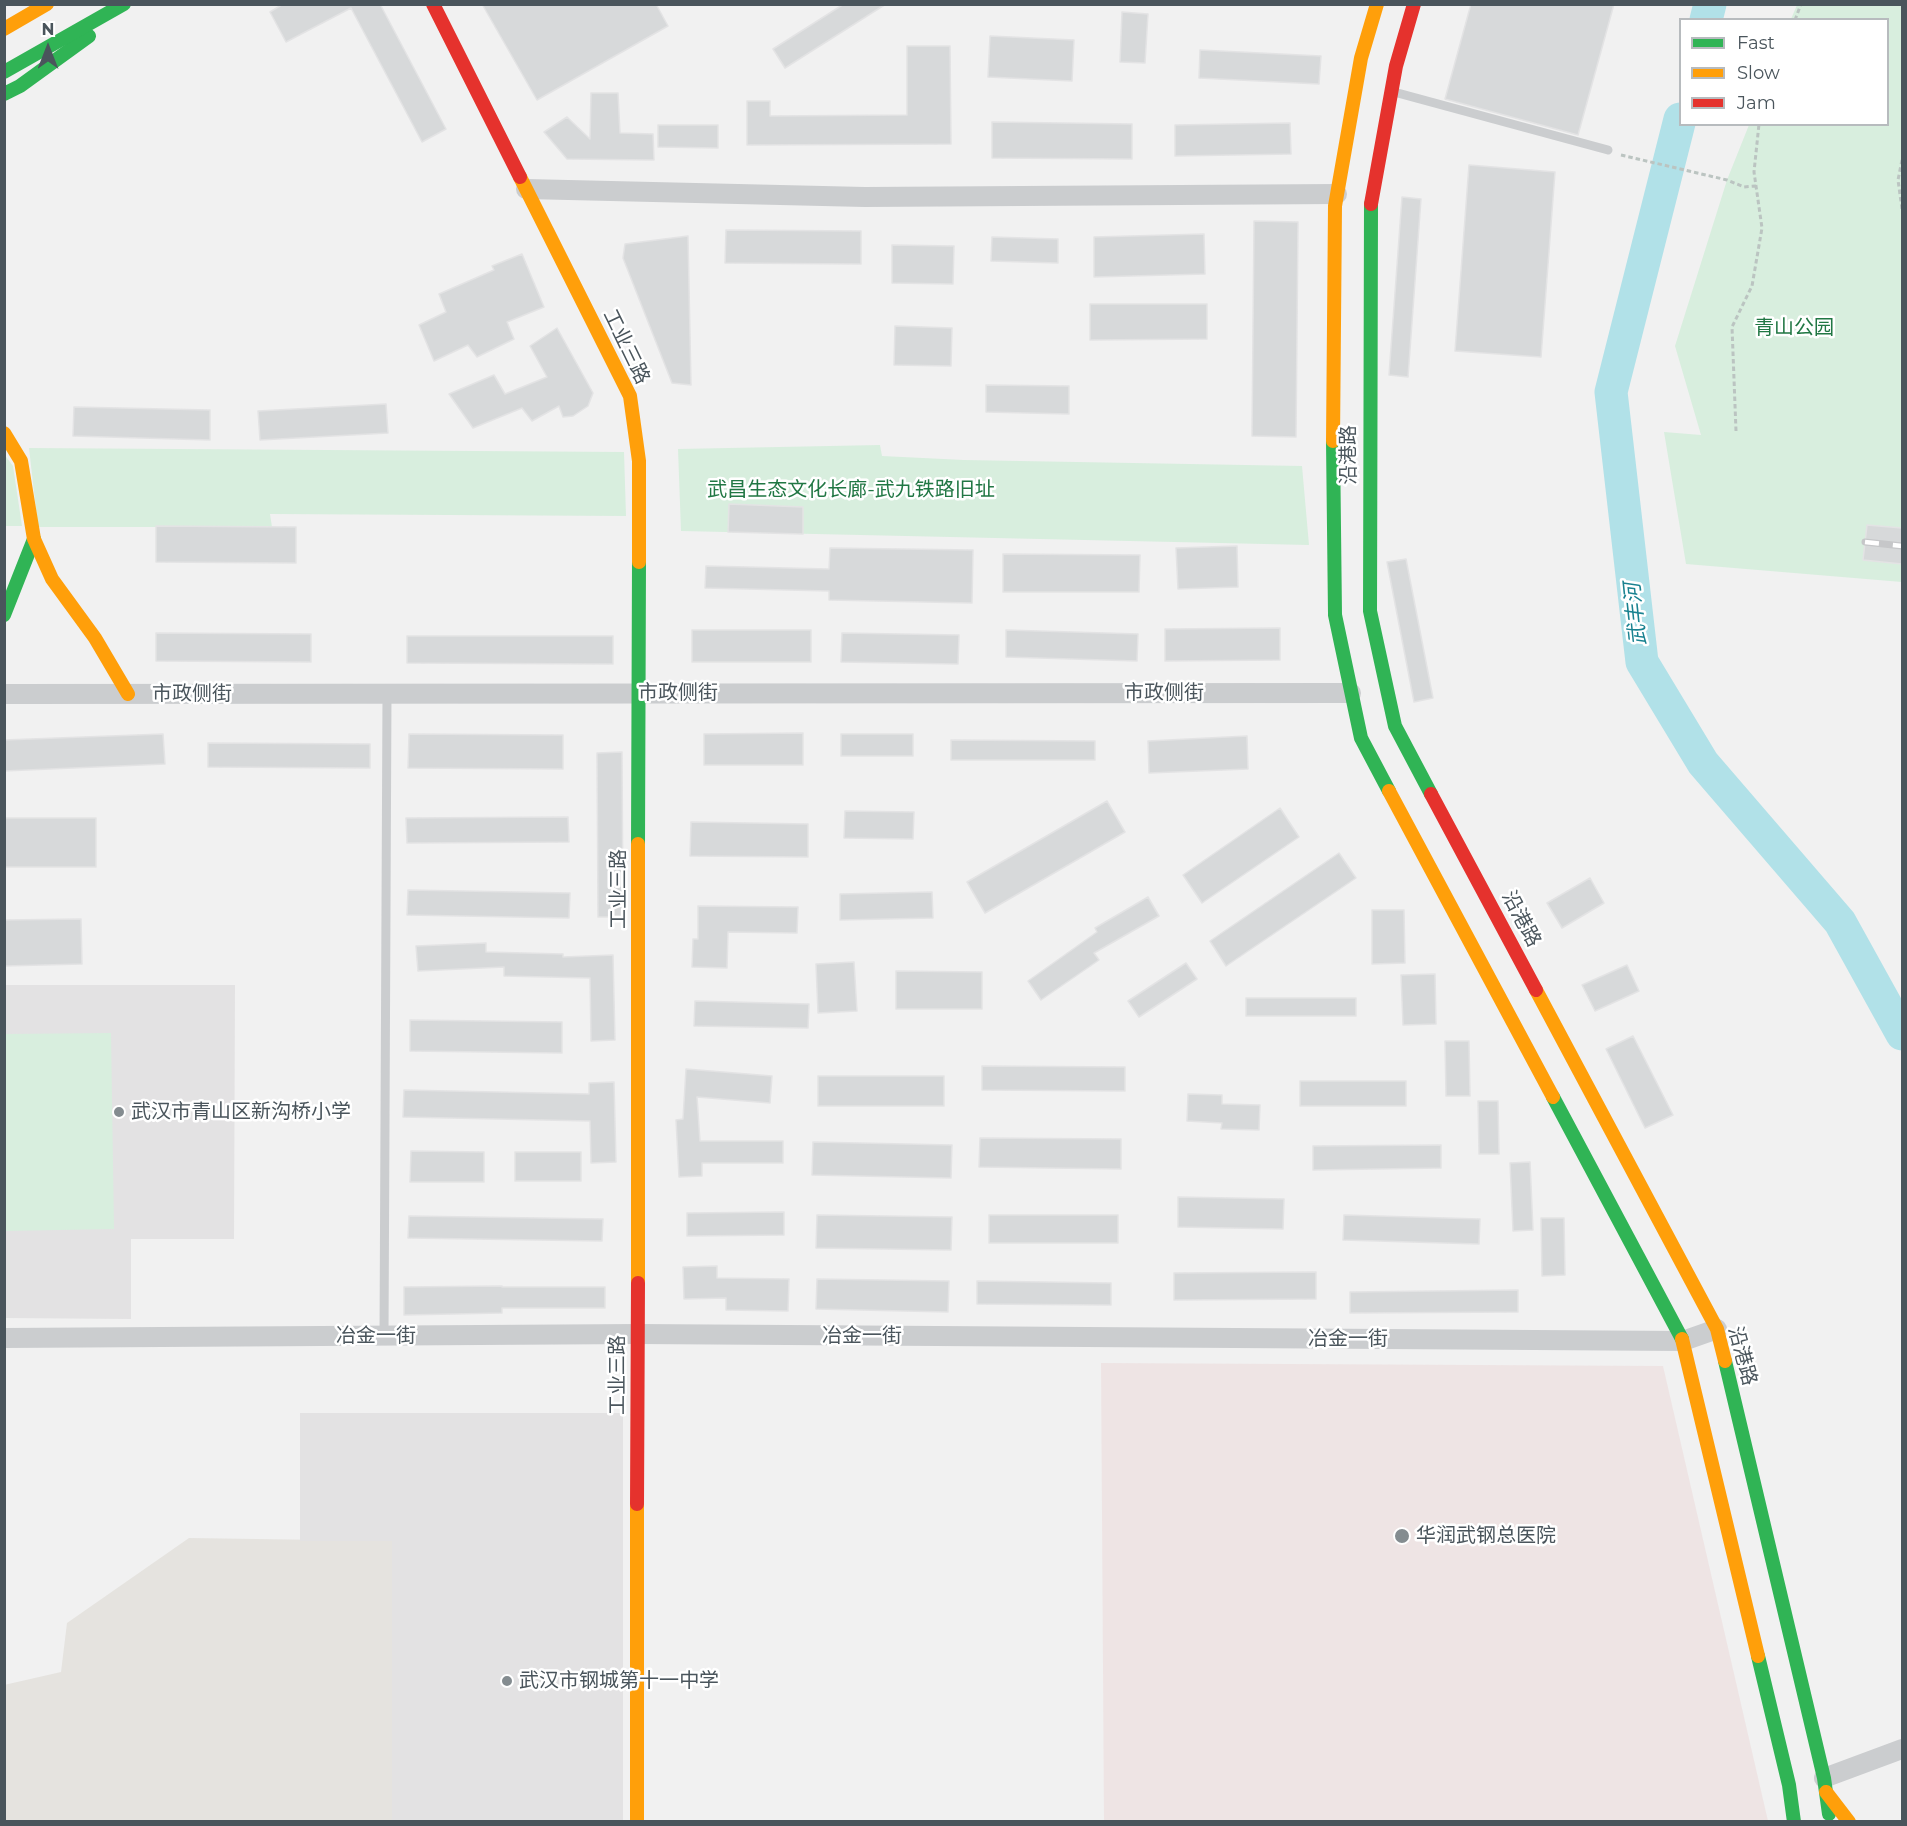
<!DOCTYPE html>
<html>
<head>
<meta charset="utf-8">
<style>
	body { margin:0 }
	#map { position:relative; width:1907px; height:1826px; overflow:hidden; background:#f1f1f1; font-family:Montserrat,sans-serif }
	canvas { display:block }
	.frame { position:absolute; inset:0; border:6px solid #4a555c; pointer-events:none }
	.legend { position:absolute; left:1679px; top:18px; width:210px; height:108px; box-sizing:border-box; background:#fff; border:2px solid #b7bbbe; margin:0; padding:8px 10px; list-style:none; font-size:18px; color:#4a555c }
	.legend li { display:flex; align-items:center; gap:12px; height:30px }
	.legend b { width:30px; border:2px solid #b7bbbe }
	.north { position:absolute; left:18px; top:18px; width:60px; height:60px; -webkit-text-stroke:4px #fff; paint-order:stroke; rotate:0deg; font-size:16px; font-weight:700; line-height:24px; text-align:center; color:#4a555c }
	.north::after { content:''; display:block; margin:auto; width:21px; height:27px; background:#4a555c; clip-path:polygon(50% 0,100% 100%,50% 72%,0 100%) }
</style>
</head>
<body>
<div id="map">
<canvas width="1907" height="1826"></canvas>
<div class="frame"></div>
<ul class="legend">
<li><b style="height:8px;background:#30b455"></b>Fast</li>
<li><b style="height:8px;background:#ff9f0a"></b>Slow</li>
<li><b style="height:8px;background:#e5322d"></b>Jam</li>
</ul>
<div class="north">N</div>
</div>
<script>
const ctx = document.querySelector('canvas').getContext('2d');
ctx.lineJoin = 'round';
function fill(path, color) {
  ctx.fillStyle = color;
  ctx.fill(path, 'evenodd');
}
function trace(path, color, width, dash) {
  ctx.strokeStyle = color;
  ctx.lineWidth = width;
  ctx.lineCap = dash ? 'butt' : 'round';
  ctx.setLineDash(dash || []);
  ctx.stroke(path);
}
function write(font, color, halo, rows, align = 'center') {
  ctx.font = font + ' Montserrat,"Noto Sans SC",sans-serif';
  ctx.lineWidth = 5;
  ctx.setLineDash([]);
  ctx.textBaseline = 'middle';
  ctx.strokeStyle = halo;
  ctx.fillStyle = color;
  for (const [text, x, y, turn = 0] of rows) {
    ctx.save();
    ctx.translate(x, y);
    ctx.rotate((+turn || 0) * Math.PI / 180);
    ctx.textAlign = isNaN(turn) ? turn : align;
    if (halo) ctx.strokeText(text, 0, 0);
    ctx.fillText(text, 0, 0);
    ctx.restore();
  }
}
fill(new Path2D(`
	M189 1538 392 1541V1821H5L4 1685 61 1672 67 1623Z`), '#e5e3df');
fill(new Path2D(`
	M5 985H235L234 1239H131V1319L5 1318Z
	M300 1413H623V1821H392V1541H300Z`), '#e3e2e3');
fill(new Path2D(`
	M1101 1363 1663 1366 1768 1821H1104Z`), '#eee4e4');
fill(new Path2D(`
	M1797 5H1902V582L1686 564 1664 432 1701 435 1675 346 1727 180 1749 125 1888 124V20L1791 19Z
	M880 445 882 456 964 460 1302 466 1309 545 681 531 678 449Z
	M29 448 624 452 626 516 270 514 272 527H38Z
	M4 454 13 466 22 526H5Z
	M111 1033 114 1229 5 1231V1034Z`), '#d8eede');
trace(new Path2D(`
	M1706 20 1710 4
	M1680 119 1611 392 1642 662 1703 763 1840 922 1902 1034`), '#b1e1e8', 33);
const building = new Path2D(`
	M283 4H380L446 129 422 142 351 8 286 42 270 12Z
	M482 4H656L668 26 537 100Z
	M844 4H886L785 68 773 49Z
	M1471 4H1614L1578 135 1445 99Z
	M1122 12 1148 14 1145 63 1120 62Z
	M990 36 1074 40 1072 81 988 77Z
	M907 46H950L951 144 747 145V101H770V116L907 115Z
	M1200 50 1321 56 1319 84 1199 78Z
	M591 93H618L620 133 653 134 654 160 567 159 544 132 567 117 590 139Z
	M992 122 1132 124V159L992 158Z
	M1290 123 1291 154 1175 156V125Z
	M658 125H718V148L658 147Z
	M1469 165 1555 172 1541 357 1455 351Z
	M1402 197 1421 199 1408 377 1389 375Z
	M1254 221 1298 222 1296 437 1252 436Z
	M726 230 861 231V264L725 263Z
	M1204 234 1205 274 1094 277V237Z
	M688 236 691 385 672 383 623 258 625 244Z
	M992 237 1058 239V263L991 261Z
	M892 245 954 246 953 284 892 283Z
	M522 254 544 307 507 322 514 339 477 357 468 345 434 361 419 325 446 312 439 294 494 270 492 266Z
	M1090 304H1207V339L1090 340Z
	M895 326 952 328 951 366 894 365Z
	M557 328 593 393 588 406 573 416 563 417 559 406 532 421 522 408 473 428 449 394 494 375 505 394 547 377 530 346Z
	M986 385 1069 386V414L986 412Z
	M386 404 388 433 260 440 258 411Z
	M74 407 210 410V440L73 436Z
	M729 504 803 507V534L728 532Z
	M1867 525 1902 528V564L1863 560Z
	M156 526 296 527V563L156 562Z
	M1237 546 1238 587 1178 589 1176 548Z
	M830 548 973 550 972 603 829 600V591L705 588 706 566 829 569Z
	M1003 554 1140 555 1139 592H1003Z
	M1406 559 1433 698 1414 702 1387 562Z
	M1280 628V660L1165 661V629Z
	M692 630H811V662H692Z
	M1006 630 1138 634 1137 661 1006 657Z
	M156 633 311 634V662L156 661Z
	M842 633 959 635 958 664 841 662Z
	M407 636H613V664L407 663Z
	M803 733V765H704V734Z
	M163 734 165 764 4 771V740Z
	M409 734 563 735V769L408 768Z
	M841 734H913V756H841Z
	M1247 736 1248 769 1149 773 1148 741Z
	M951 740 1095 741V760H951Z
	M208 743 370 744V768L208 767Z
	M622 752 623 917H598L597 753Z
	M1107 801 1125 832 985 913 967 882Z
	M1280 808 1299 837 1202 903 1183 875Z
	M845 811 914 812 913 839 844 838Z
	M568 817 569 842 407 843 406 818Z
	M4 818H96V867H4Z
	M691 822 808 824V857L690 856Z
	M1339 853 1356 878 1226 966 1210 941Z
	M1590 878 1604 903 1562 928 1547 903Z
	M408 890 570 893 569 918 407 915Z
	M932 892 933 918 840 920V894Z
	M1148 897 1159 916 1094 953 1099 960 1041 1000 1028 981 1097 932 1095 928Z
	M698 906 798 907 797 933 728 932 727 968 692 967 693 939H698Z
	M1372 910H1404L1405 963 1372 964Z
	M81 919 82 964 4 966V920Z
	M486 943V952L563 954V957L613 955 615 1040 591 1041 590 978 504 976V967L418 971 416 946Z
	M854 962 857 1011 818 1013 816 964Z
	M1186 963 1197 979 1139 1017 1128 1001Z
	M1627 965 1639 991 1595 1011 1582 985Z
	M896 971 982 972V1009H896Z
	M1435 974 1436 1024 1403 1025 1401 975Z
	M1246 998H1356V1016H1246Z
	M695 1001 809 1004 808 1028 694 1026Z
	M410 1020 562 1022V1053L410 1051Z
	M1633 1036 1673 1115 1645 1128 1606 1049Z
	M1445 1041H1469L1470 1096H1446Z
	M982 1066 1125 1067V1091L982 1090Z
	M686 1069 772 1076 770 1103 697 1097 700 1141H783V1163H702V1176L679 1177 676 1120 683 1119Z
	M818 1076H944V1106H818Z
	M1300 1081H1406V1106H1300Z
	M614 1082 616 1162 591 1163 590 1121 403 1117 404 1090 589 1094V1083Z
	M1188 1094 1222 1095V1104L1260 1105 1259 1130 1221 1129 1222 1123 1187 1121Z
	M1478 1101H1498L1499 1154H1479Z
	M980 1138 1121 1139V1169L979 1167Z
	M813 1142 952 1145 951 1178 812 1175Z
	M1441 1145V1168L1313 1170V1146Z
	M411 1151 484 1152V1182H410Z
	M515 1152H581V1181H515Z
	M1530 1162 1533 1230 1513 1231 1510 1163Z
	M1178 1197 1284 1199 1283 1229 1178 1227Z
	M784 1212V1235L687 1236V1213Z
	M817 1215 952 1217 951 1250 816 1248Z
	M989 1215H1118V1243H989Z
	M1344 1215 1480 1219 1479 1244 1343 1240Z
	M409 1216 603 1219 602 1241 408 1238Z
	M1541 1218H1564L1565 1275 1542 1276Z
	M717 1266V1278L789 1279 788 1311 726 1310V1298L684 1299 683 1267Z
	M1316 1272V1299L1174 1300V1273Z
	M817 1279 949 1281 948 1312 816 1309Z
	M977 1281 1111 1283V1305L977 1304Z
	M502 1286V1287H605V1308H502V1313L404 1315V1287Z
	M1518 1290V1312L1350 1313V1292Z`);
fill(building, '#d7d9da');
trace(building, '#e3e3e4', 1.5);
trace(new Path2D(`
	M1795 20 1801 4
	M1621 155 1727 180 1744 187 1756 186
	M1902 160 1898 180 1902 209
	M1736 431 1732 327 1752 286 1762 228 1754 172 1759 124`), '#bbc4c1', 3, [4.5, 3]);
trace(new Path2D(`
	M1394 92 1608 150
	M384 1336 387 694`), '#cbcdcf', 9);
trace(new Path2D(`
	M526 189 865 197 1337 194
	M4 694 1351 693
	M4 1338 638 1334 1683 1341 1717 1329
	M1824 1778 1902 1749`), '#cbcdcf', 20);
trace(new Path2D(`
	M4 94 20 86 89 36
	M1371 204 1370 611 1395 726 1431 794
	M1333 441 1335 615 1361 738 1389 791
	M4 615 34 539
	M638 844 639 562
	M1553 1097 1682 1339
	M1725 1361 1824 1778 1829 1814
	M1758 1656 1789 1785 1794 1822`), '#30b455', 14);
trace(new Path2D(`
	M4 29 47 4
	M520 177 630 396 639 461V562
	M4 433 21 461 34 539 52 579 95 638 128 694
	M1333 441 1335 206 1361 58 1377 4
	M1389 791 1553 1097
	M1536 990 1717 1329 1725 1361
	M638 1283V844
	M1682 1339 1758 1656
	M1826 1792 1849 1822
	M637 1822V1504`), '#ff9f0a', 14);
trace(new Path2D(`
	M433 4 520 177
	M1371 204 1396 66 1414 4
	M1431 794 1536 990
	M637 1504 638 1283`), '#e5322d', 14);
const rail = new Path2D(`
	M1865 542 1902 546`);
trace(rail, '#c6c7c9', 7);
trace(rail, '#fff', 4.5, [14]);
trace(new Path2D(`
	M4 72 124 4`), '#30b455', 14);
for (const [x, y, r, color] of [
	[119,1112,6,"#848c90"],
	[1402,1536,8,"#848c90"],
	[507,1681,6,"#848c90"]
]) {
  const dot = new Path2D();
  dot.arc(x, y, r, 0, 2 * Math.PI);
  ctx.fillStyle = color;
  ctx.fill(dot);
  trace(dot, '#fff', 2);
}
write('20px', '#217744', '#fff', [
	["青山公园",1794,328],
	["武昌生态文化长廊-武九铁路旧址",851,490]
]);
write('20px', '#4a555c', '#fff', [
	["工业三路",626,347,64],
	["沿港路",1349,455,-90],
	["市政侧街",678,693],
	["市政侧街",1164,693],
	["市政侧街",192,694],
	["工业三路",619,889,-90],
	["沿港路",1521,919,62],
	["冶金一街",376,1336],
	["冶金一街",862,1336],
	["冶金一街",1348,1339],
	["沿港路",1742,1356,75],
	["工业三路",618,1375,-90]
]);
write('20px', '#4a555c', '#fff', [
	["武汉市青山区新沟桥小学",131,1112],
	["华润武钢总医院",1416,1536],
	["武汉市钢城第十一中学",519,1681]
], 'left');
write('italic 21px', '#198290', '#fff', [
	["武丰河",1636,614,-96]
]);
</script>
</body>
</html>
